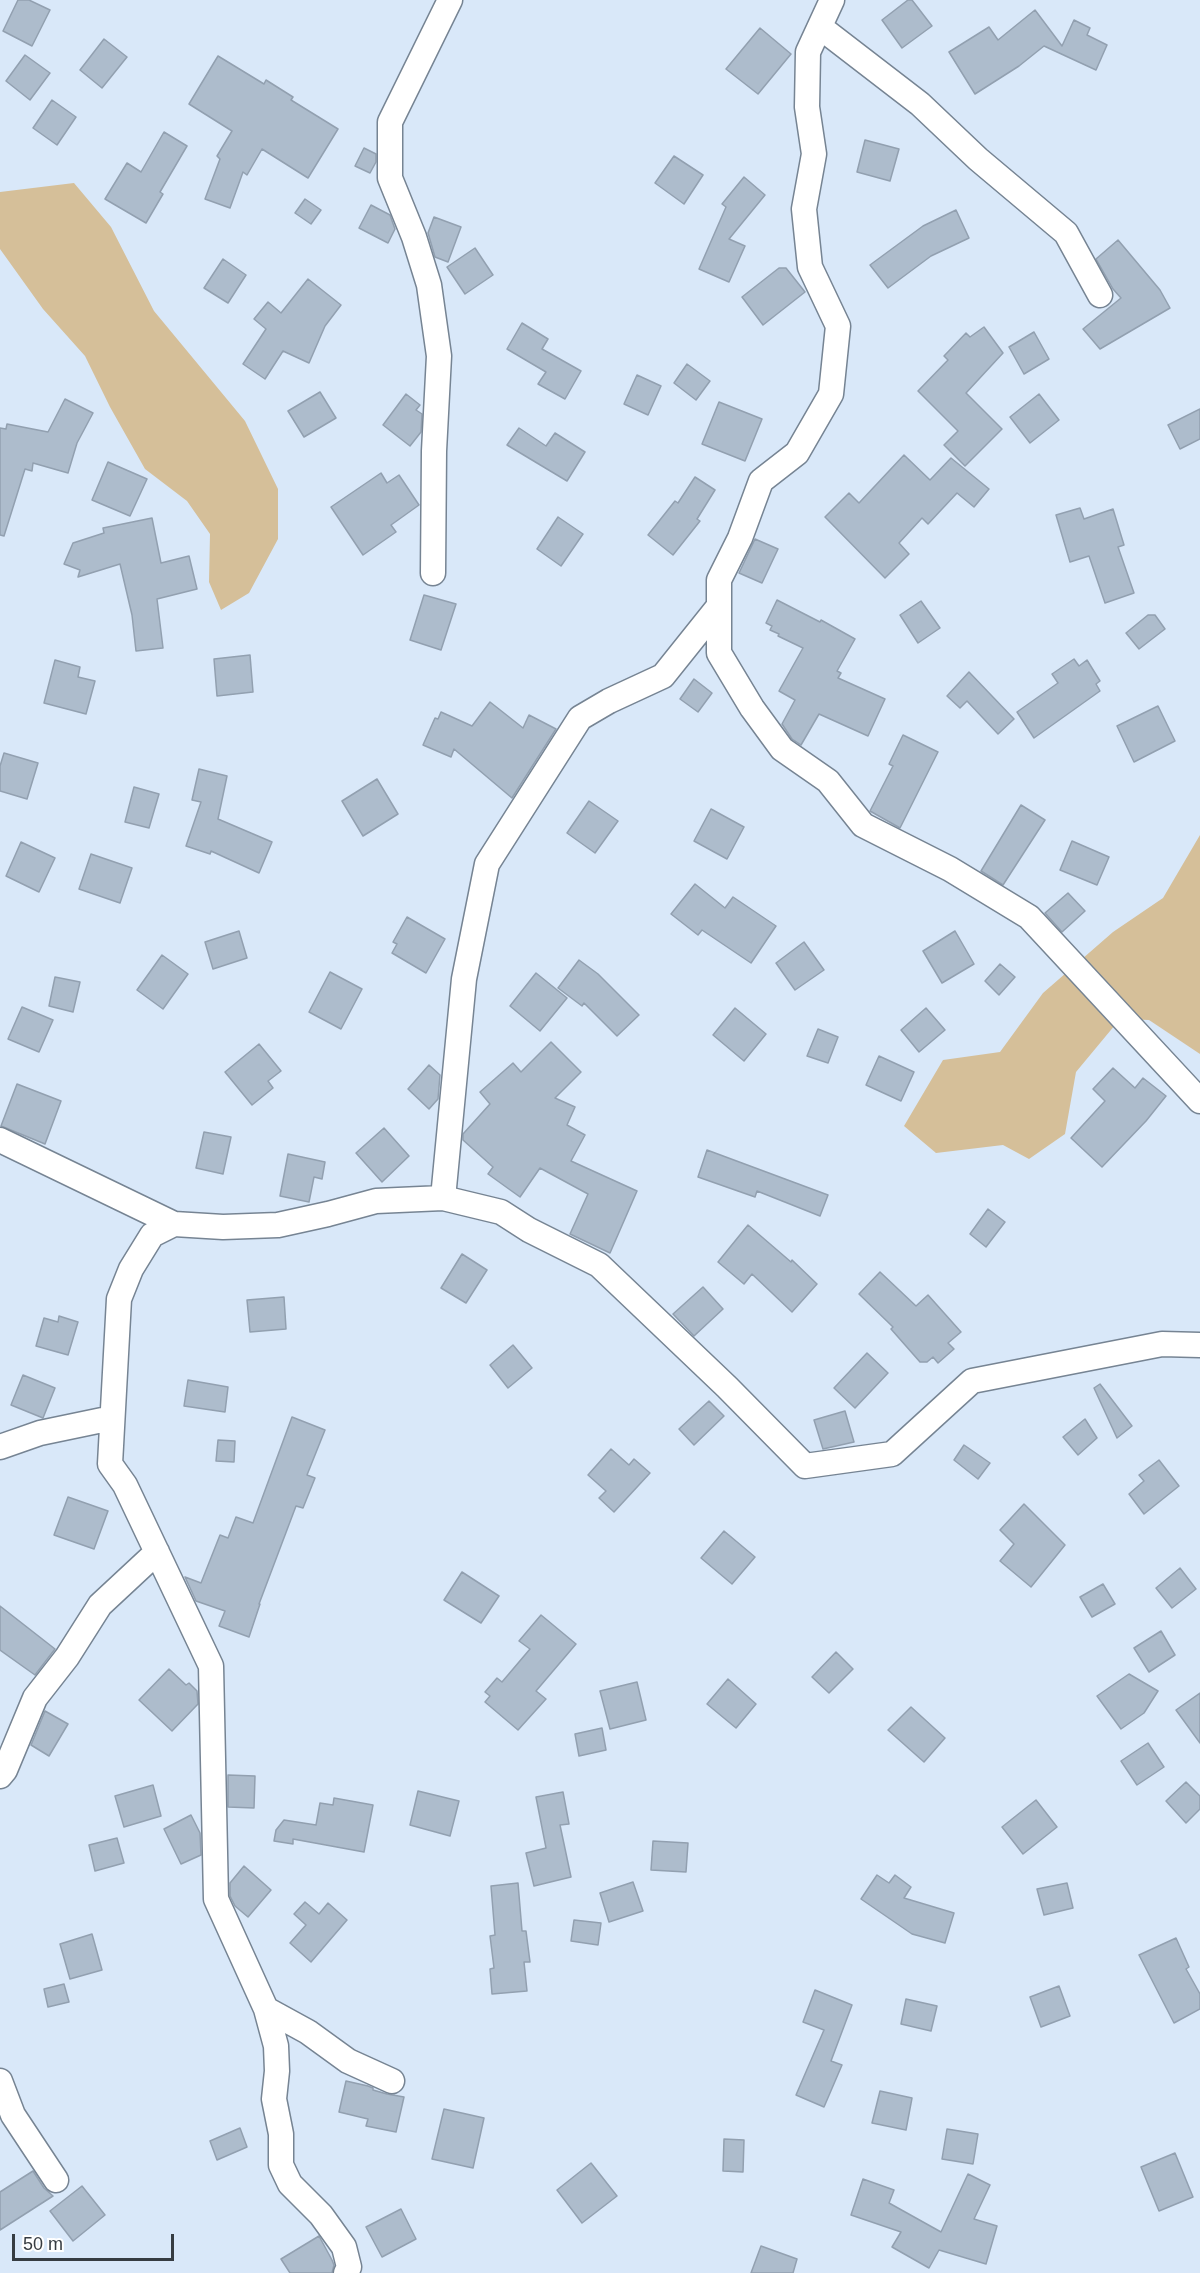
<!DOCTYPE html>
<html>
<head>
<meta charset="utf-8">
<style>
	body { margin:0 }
	#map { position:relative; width:1200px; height:2273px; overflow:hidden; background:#d9e8f9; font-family:Helvetica,sans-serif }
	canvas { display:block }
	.scale { position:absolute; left:12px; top:2234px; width:162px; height:27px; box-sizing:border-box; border:3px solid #363c42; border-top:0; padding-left:8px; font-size:18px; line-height:21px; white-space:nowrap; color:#363c42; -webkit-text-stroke:4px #fff; paint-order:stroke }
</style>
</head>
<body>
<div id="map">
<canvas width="1200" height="2273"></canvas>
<div class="scale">50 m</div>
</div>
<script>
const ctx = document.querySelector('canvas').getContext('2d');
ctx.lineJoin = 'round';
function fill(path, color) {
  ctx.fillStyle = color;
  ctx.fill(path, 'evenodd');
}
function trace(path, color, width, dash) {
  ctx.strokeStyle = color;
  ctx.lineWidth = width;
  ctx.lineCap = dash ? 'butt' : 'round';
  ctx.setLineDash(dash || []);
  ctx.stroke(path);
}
fill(new Path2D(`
	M74 183 111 227 154 311 245 421 278 489V539L249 593 221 610 209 582 210 534 187 501 145 469 110 407 85 356 43 309 0 249V192Z
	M1200 835V1054L1149 1020 1120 1019 1076 1072 1065 1134 1029 1159 1003 1145 936 1153 904 1126 943 1060 1000 1052 1043 993 1113 932 1163 898Z`), '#d5bf99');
const building = new Path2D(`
	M18 0H29L50 10 32 46 3 31Z
	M908 0H912L932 26 902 48 882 20Z
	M1035 10 1062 46 1074 20 1090 28 1087 35 1107 45 1096 70 1044 46 1019 66 975 94 949 52 989 27 998 40Z
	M760 28 791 54 758 94 726 69Z
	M104 39 127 57 102 88 80 70Z
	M25 55 50 73 30 100 6 81Z
	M218 56 264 84 266 80 293 97 291 100 338 129 308 178 262 149 247 175 243 172 230 208 205 199 220 159 217 156 232 131 189 104Z
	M52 100 76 117 57 145 33 128Z
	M164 132 187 146 160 192 163 194 146 223 105 199 127 163 141 172Z
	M865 140 899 149 890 181 857 172Z
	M364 148 376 154V162L370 173 355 166Z
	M674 156 703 175 684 204 655 183Z
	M744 177 765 195 729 239 745 246 729 282 699 269 726 207 722 204Z
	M305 199 321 210 311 224 295 213Z
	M371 205 390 215 395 229 388 243 359 228Z
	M956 210 969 238 931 256 888 288 870 265 923 226Z
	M434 217 461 227 448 262 435 257 428 233Z
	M1118 240 1160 290 1170 308 1100 349 1083 329 1121 298 1113 289 1096 259Z
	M475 248 493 275 465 294 447 267Z
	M223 259 246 275 228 303 204 288Z
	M779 268H786L805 292 763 325 742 297Z
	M308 279 341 305 325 326 309 363 283 351 265 379 243 364 266 329 254 319 268 302 281 313Z
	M522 323 548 339 542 349 581 371 565 399 538 384 546 372 507 349Z
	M984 327 1003 353 966 393 1002 429 965 466 944 445 958 431 918 391 948 360 944 356 966 333 970 337Z
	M1034 332 1049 359 1024 374 1009 347Z
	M687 364 710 381 696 400 674 383Z
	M637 375 661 386 648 415 624 404Z
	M320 392 336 418 304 437 288 411Z
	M406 394 420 405 416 410 422 414 421 432 410 446 383 425Z
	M1039 394 1059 420 1030 443 1010 417Z
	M65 399 93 413 77 443 68 473 33 463 32 471 25 469 4 536 0 535V428L6 429 7 424 48 432Z
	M719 402 762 419 745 461 702 444Z
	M1200 409V439L1180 449 1168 425Z
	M519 428 546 446 555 433 585 452 567 481 507 445Z
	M904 455 930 480 951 458 989 489 974 507 957 493 928 524 922 518 899 543 909 554 885 578 825 517 849 493 859 503Z
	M108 462 147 479 130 516 92 500Z
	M381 473 387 483 399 475 419 505 391 525 396 532 363 555 331 507Z
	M695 477 715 490 697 519 700 521 673 555 648 535 675 501 678 503Z
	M1080 508 1084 519 1113 509 1124 545 1118 547 1134 593 1105 603 1089 556 1070 562 1056 515Z
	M558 517 583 534 561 566 537 549Z
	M152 518 161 563 189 556 197 589 157 599 163 648 136 651 132 615 120 564 78 577 80 570 64 564 73 543 104 533 103 528Z
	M755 539 778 549 762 583 739 573Z
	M424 595 456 604 441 650 410 640Z
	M777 600 820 622 821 620 855 639 837 671 841 673 838 678 885 699 868 736 819 714 801 745 792 739 782 724 795 700 779 691 803 648 778 636 779 634 770 630 772 626 766 623Z
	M921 601 940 628 918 643 900 615Z
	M1148 615H1155L1165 629 1139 649 1126 633Z
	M250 655 253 692 217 696 214 659Z
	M1074 659 1079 666 1087 660 1100 681 1096 684 1100 691 1034 738 1017 712 1058 683 1052 674Z
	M55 660 80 667 78 677 95 681 86 714 44 703Z
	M969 672 1014 719 998 734 967 701 960 708 947 696Z
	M694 679 712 693 698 712 680 699Z
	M490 702 523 728 529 715 556 729 512 798 454 749 451 757 423 745 435 718 438 719 441 712 472 726Z
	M1158 706 1175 741 1134 762 1117 726Z
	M903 735 938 752 900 828 870 811 893 766 889 764Z
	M4 753 38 763 27 799 0 791V766Z
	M199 769 227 776 218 819 272 842 259 873 211 851 210 854 186 846 201 802 192 800Z
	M377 779 398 814 363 836 342 801Z
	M134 787 159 794 149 828 125 822Z
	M589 801 618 821 595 853 567 833Z
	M1021 805 1045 820 1003 885 981 871Z
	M711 809 744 827 727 859 694 841Z
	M1072 841 1109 857 1097 885 1060 870Z
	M21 842 55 858 39 892 6 876Z
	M91 854 132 868 120 903 79 889Z
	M695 884 725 908 733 897 776 926 751 963 702 930 698 935 671 914Z
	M1068 893 1085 911 1062 932 1045 913Z
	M407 917 445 939 426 973 392 953 397 944 393 942Z
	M239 931 247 958 213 969 205 942Z
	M955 931 974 964 942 983 923 951Z
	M804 942 824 970 795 990 776 963Z
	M162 955 188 974 163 1009 137 990Z
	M579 960 598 974 639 1015 617 1036 584 1003 582 1006 558 988Z
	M1000 964 1015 977 999 995 985 981Z
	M330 972 362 989 341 1029 309 1012Z
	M536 973 567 998 540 1031 510 1006Z
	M55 977 80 982 73 1012 49 1006Z
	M22 1007 53 1020 39 1052 8 1039Z
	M735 1008 766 1034 744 1061 713 1035Z
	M926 1008 945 1030 919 1052 901 1030Z
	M818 1029 838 1037 828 1063 807 1056Z
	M551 1042 581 1072 555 1098 575 1107 567 1125 585 1135 571 1161 637 1191 610 1253 570 1234 588 1194 540 1168 520 1197 488 1174 493 1167 463 1140V1134L490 1104 480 1092 513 1063 521 1072Z
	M259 1044 281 1071 268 1081 273 1088 252 1105 225 1072Z
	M879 1056 914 1072 901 1101 866 1085Z
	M429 1065 440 1075 438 1099 429 1109 408 1089Z
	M1113 1068 1135 1088 1143 1078 1166 1096 1146 1121 1102 1167 1071 1138 1105 1101 1093 1089Z
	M17 1084 61 1101 45 1144 1 1126Z
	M384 1128 409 1156 382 1182 356 1153Z
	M204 1132 231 1137 223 1174 196 1168Z
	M707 1150 828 1195 820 1216 757 1191 755 1197 698 1177Z
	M288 1154 325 1162 322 1179 314 1177 309 1202 280 1196Z
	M988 1209 1005 1222 986 1247 970 1234Z
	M748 1225 791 1262 792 1260 817 1284 792 1312 752 1274 744 1284 718 1262Z
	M462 1254 487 1270 466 1303 441 1288Z
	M880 1272 916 1306 928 1295 961 1332 948 1343 954 1349 938 1363 933 1357 927 1362H920L891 1329 893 1327 859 1294Z
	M703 1287 723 1309 694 1336 673 1314Z
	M284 1297 286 1329 250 1332 247 1300Z
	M59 1316 78 1322 68 1355 36 1346 44 1318 58 1322Z
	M513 1345 532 1368 508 1388 490 1365Z
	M867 1353 888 1373 855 1408 834 1388Z
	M23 1375 55 1388 43 1418 11 1405Z
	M188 1380 228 1387 225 1412 184 1406Z
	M1100 1384 1132 1426 1117 1438 1094 1388Z
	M709 1401 724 1416 694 1445 679 1429Z
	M845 1411 854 1442 823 1449 814 1420Z
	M292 1417 325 1430 307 1475 315 1478 303 1508 296 1506 259 1604H260L249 1637 219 1626 225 1611 196 1601 185 1577 201 1583 220 1535 228 1538 236 1517 253 1523Z
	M1085 1419 1097 1438 1078 1455 1063 1437Z
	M218 1440 235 1441 234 1462 216 1461Z
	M964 1445 990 1463 978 1479 954 1460Z
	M611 1449 629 1465 634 1459 650 1473 614 1512 599 1498 606 1491 588 1475Z
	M1159 1460 1179 1486 1144 1514 1129 1494 1144 1481 1139 1475Z
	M68 1497 108 1511 94 1549 54 1535Z
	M1024 1504 1065 1545 1031 1587 1000 1561 1014 1544 1000 1530Z
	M724 1531 755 1557 732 1584 701 1558Z
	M1180 1568 1196 1589 1172 1608 1156 1588Z
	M462 1572 499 1596 481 1623 444 1600Z
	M1103 1584 1115 1604 1092 1617 1080 1597Z
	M0 1606 55 1649 35 1675 0 1650Z
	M541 1615 576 1644 536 1691 546 1699 518 1730 485 1702 490 1696 485 1692 497 1678 502 1682 530 1649 519 1641Z
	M1161 1631 1175 1655 1149 1672 1134 1648Z
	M836 1652 853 1669 829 1693 812 1677Z
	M169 1669 186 1685 189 1683 197 1691 198 1704 172 1731 139 1700Z
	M1129 1674 1158 1691 1144 1713 1121 1729 1097 1696Z
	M728 1679 756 1704 736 1728 707 1704Z
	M637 1682 646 1720 610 1729 600 1691Z
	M1200 1693V1743L1176 1710Z
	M911 1707 945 1738 924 1762 888 1730Z
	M45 1711 68 1724 49 1756 31 1745Z
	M602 1728 606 1750 579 1756 575 1734Z
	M1148 1743 1164 1767 1137 1785 1121 1761Z
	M228 1775 255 1776 254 1808 228 1807Z
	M1186 1782 1200 1796V1809L1186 1823 1166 1801Z
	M153 1785 161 1816 124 1827 115 1796Z
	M418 1791 459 1801 450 1836 410 1825Z
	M563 1792 569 1824 560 1825 571 1877 534 1886 526 1853 546 1848 536 1797Z
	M334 1798 373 1805 364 1852 293 1839V1844L274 1841 276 1830 284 1820 316 1825 320 1803 333 1805Z
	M1036 1800 1057 1827 1023 1854 1002 1827Z
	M191 1815 200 1833 201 1855 181 1864 164 1829Z
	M117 1838 124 1863 95 1871 89 1845Z
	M653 1841 688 1843 686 1872 651 1870Z
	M244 1866 271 1890 248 1917 235 1906 230 1896V1883Z
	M877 1875 889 1883 895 1875 911 1887 904 1898 954 1913 945 1943 912 1934 861 1899Z
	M633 1882 643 1911 609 1922 600 1893Z
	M518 1883 522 1931H526L530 1962H524L527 1991 492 1994 490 1969 494 1968 490 1936 495 1935 491 1886Z
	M1067 1883 1073 1908 1044 1915 1037 1889Z
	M305 1902 319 1914 328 1903 347 1920 311 1962 290 1943 306 1925 294 1914Z
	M574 1920 601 1923 598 1945 571 1941Z
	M92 1934 102 1970 70 1979 60 1944Z
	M1176 1938 1189 1967 1186 1969 1200 1994V2009L1174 2023 1139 1955Z
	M64 1984 69 2002 48 2007 44 1989Z
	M1059 1986 1070 2016 1041 2027 1030 1997Z
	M815 1990 852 2005 831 2061 842 2065 824 2107 796 2095 824 2030 803 2022Z
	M906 1999 937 2006 931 2031 901 2024Z
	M346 2081 368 2086 373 2088V2090L387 2094 404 2097 396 2132 366 2126 368 2119 339 2112Z
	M880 2091 912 2098 906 2130 872 2123Z
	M444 2109 484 2118 473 2168 432 2159Z
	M240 2128 247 2147 217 2160 210 2141Z
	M947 2129 978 2134 973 2164 942 2159Z
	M724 2139 744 2140 743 2172 723 2171Z
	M1175 2153 1193 2197 1159 2211 1141 2167Z
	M591 2163 617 2196 582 2223 557 2190Z
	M33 2171 44 2188 53 2196 0 2230V2192Z
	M968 2174 990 2185 974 2219 997 2226 986 2264 939 2250 929 2268 892 2247 901 2232 851 2215 863 2179 894 2190 889 2203 941 2232Z
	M82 2186 105 2215 73 2241 50 2211Z
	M401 2209 416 2239 382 2257 366 2227Z
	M319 2236 332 2260 334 2265 332 2273H290L281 2259Z
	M761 2246 797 2259 793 2273H751Z`);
fill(building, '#adbccc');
trace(building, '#92a0b0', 1.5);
const street = new Path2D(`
	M832 0 808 52 807 107 814 154 804 209 810 267 838 326 831 394 797 453 761 481 740 538 719 580V653L752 708 782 749 828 781 863 825 950 869 1029 917 1200 1101
	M820 27 920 104 978 159 1066 233 1100 295
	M433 573 434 451 439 356 429 285 414 237 390 178V122L450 0
	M0 1140 174 1224
	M443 1198 464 979 487 864 580 718 609 701 663 676 719 606
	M0 1447 40 1433 112 1418
	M0 1776 5 1770 35 1698 67 1657 100 1605 157 1552
	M266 2009 308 2032 348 2061 392 2081
	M0 2081 13 2115 56 2180
	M346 2273 349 2267 344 2247 321 2215 290 2184 281 2165V2134L274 2099 277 2071 276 2046 266 2009 216 1899 211 1666 125 1485 110 1464 119 1299 131 1269 152 1235 174 1224 223 1227 278 1225 328 1214 376 1201 443 1198 501 1212 529 1230 599 1265 727 1387 805 1466 892 1454 972 1381 1162 1344 1200 1345`);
trace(street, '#768493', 27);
trace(street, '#fff', 24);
</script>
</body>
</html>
